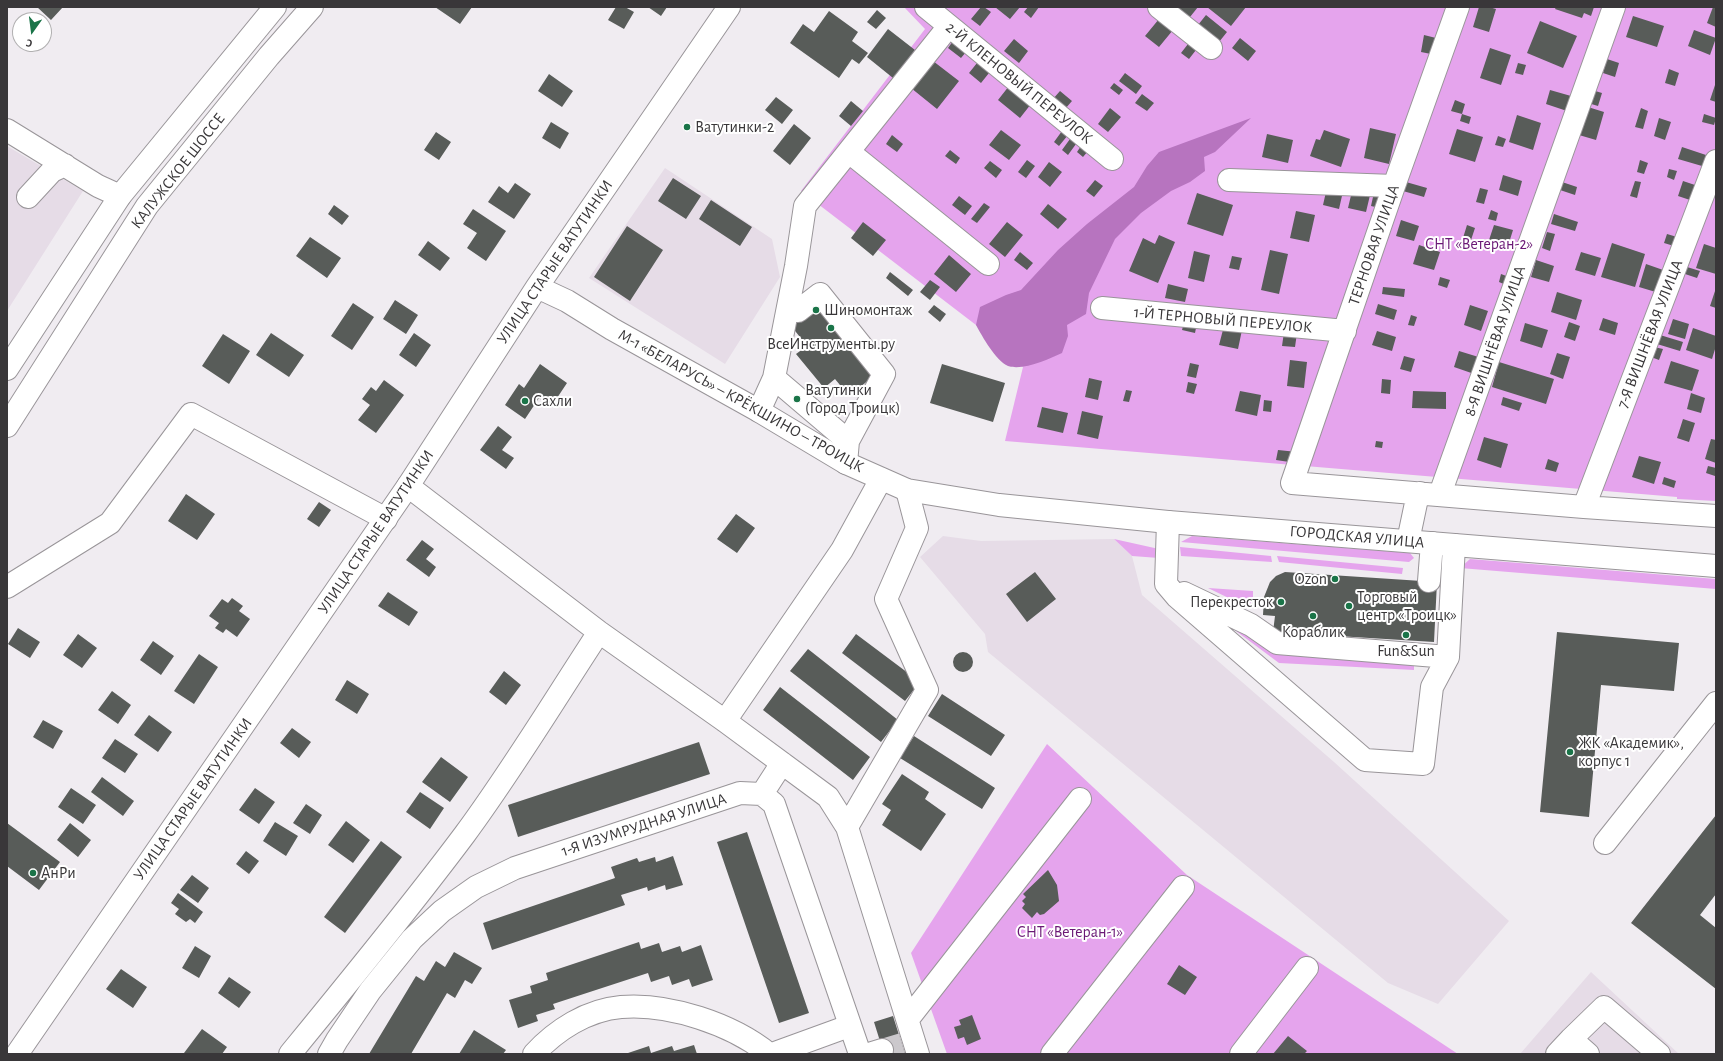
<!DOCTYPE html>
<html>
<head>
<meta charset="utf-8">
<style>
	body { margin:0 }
	#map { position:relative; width:1723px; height:1061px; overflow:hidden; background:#f0ecf1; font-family:"Alegreya Sans",sans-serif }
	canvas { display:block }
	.frame { position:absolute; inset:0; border:8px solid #393739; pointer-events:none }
	.north { position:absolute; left:12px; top:12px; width:40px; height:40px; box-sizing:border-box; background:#fff; border:1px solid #b0afb0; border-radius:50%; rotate:194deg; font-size:11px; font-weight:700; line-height:16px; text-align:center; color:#393739 }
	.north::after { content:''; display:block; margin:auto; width:14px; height:18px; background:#1a7448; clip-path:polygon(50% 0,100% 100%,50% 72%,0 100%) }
</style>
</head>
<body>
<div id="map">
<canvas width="1723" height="1061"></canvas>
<div class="frame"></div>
<div class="north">С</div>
</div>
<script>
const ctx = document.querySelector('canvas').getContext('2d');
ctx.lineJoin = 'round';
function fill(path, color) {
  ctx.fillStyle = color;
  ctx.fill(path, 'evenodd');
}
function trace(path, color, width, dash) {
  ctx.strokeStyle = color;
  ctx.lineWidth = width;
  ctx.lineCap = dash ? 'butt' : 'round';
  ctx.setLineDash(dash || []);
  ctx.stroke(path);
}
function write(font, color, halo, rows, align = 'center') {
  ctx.font = font + ' "Alegreya Sans",sans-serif';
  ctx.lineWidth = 4;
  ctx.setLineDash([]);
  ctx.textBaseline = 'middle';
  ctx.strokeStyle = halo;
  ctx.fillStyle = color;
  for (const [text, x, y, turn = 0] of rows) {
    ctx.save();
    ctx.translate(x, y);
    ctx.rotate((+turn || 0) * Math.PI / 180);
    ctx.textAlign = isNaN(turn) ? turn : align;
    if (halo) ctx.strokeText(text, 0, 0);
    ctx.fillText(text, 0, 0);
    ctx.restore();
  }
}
fill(new Path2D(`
	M7 146 83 191 7 311Z
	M665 168 772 239 780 277 725 364 589 278Z
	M943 536 981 541 1114 539 1132 556 1142 595 1334 762 1509 921 1438 1004 1388 983 988 652 985 634 920 557Z
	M1591 972 1679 1054H1520Z`), '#e6dce7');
fill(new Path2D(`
	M904 7H1716V501L1677 499V497L1005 441 1023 367 976 325 801 191 925 29Z
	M1192 536 1410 553 1414 558 1409 562 1181 542Z
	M1114 539 1159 549V558L1132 556Z
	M1180 547 1271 556 1272 562 1181 556Z
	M1277 556 1403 568 1402 574 1279 562Z
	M1470 559 1716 579V589L1460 568Z
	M1208 588 1253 591V600L1248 606 1241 604Z
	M1193 599 1282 655 1414 664V670L1279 663Z
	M1047 744 1187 875 1458 1054H947L911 953Z`), '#e5a4ed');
fill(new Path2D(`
	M1251 118 1215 152 1204 157 1205 171 1190 182 1171 191 1141 213 1115 239 1089 293 1086 314 1067 325 1068 336 1062 353C1049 359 1023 371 1008 366 996 361 982 336 976 325L980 307 1006 295 1021 290 1058 250 1087 224 1134 187 1147 166 1159 152Z`), '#b774bf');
fill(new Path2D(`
	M37 7H63L51 20Z
	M435 7H472L460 24Z
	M616 7H625L634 12 624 29 608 20Z
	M648 7H667L661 16Z
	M981 7H984L991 12 980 26 971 19Z
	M995 7H1020L1010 19Z
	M1028 7H1039L1031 18 1024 12Z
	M1177 7H1198L1190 17Z
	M1207 7H1246L1231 26Z
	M1479 7H1489L1496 9 1489 32 1473 27Z
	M1556 7H1594L1591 16 1584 13 1582 18 1555 9Z
	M1713 7H1716V27L1707 23Z
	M877 10 886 18 876 29 867 22Z
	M829 11 858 32 852 41 868 53 859 64 852 59 839 78 790 43 803 24 814 32Z
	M1206 15 1227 32 1219 42 1198 25Z
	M1633 16 1664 26 1657 47 1626 37Z
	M1159 19 1173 30 1159 47 1145 36Z
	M1540 21 1577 36 1563 68 1527 53Z
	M888 29 915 50 893 78 867 57Z
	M1694 30 1716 38 1710 55 1688 46Z
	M1424 35 1440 39 1436 55 1421 52Z
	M1240 38 1256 51 1248 61 1232 48Z
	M1014 39 1028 51 1019 63 1004 51Z
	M953 41 966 52 961 58 948 48Z
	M1188 44 1196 50 1189 59 1181 53Z
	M1490 48 1511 55 1501 85 1480 78Z
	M981 58 993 68 981 83 969 73Z
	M1607 59 1619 63 1615 77 1603 73Z
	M933 61 959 81 937 109 911 88Z
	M1518 63 1526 65 1523 75 1515 73Z
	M1669 69 1679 73 1675 86 1665 83Z
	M1125 73 1142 86 1136 94 1119 81Z
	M549 74 573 91 562 107 538 91Z
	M1114 83 1123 90 1119 95 1110 88Z
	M1715 85H1716V102L1710 100Z
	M1009 86 1031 104 1020 118 998 100Z
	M1550 90 1571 96 1567 111 1546 104Z
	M1592 90 1602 93 1598 106 1588 103Z
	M1060 91 1072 101 1065 109 1053 99Z
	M1142 94 1154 103 1147 111 1135 103Z
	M776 97 793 110 782 124 765 110Z
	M1455 100 1465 104 1462 114 1451 111Z
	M851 101 863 111 851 126 839 116Z
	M1588 107 1604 112 1596 140 1579 135Z
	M1110 108 1121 117 1108 132 1098 124Z
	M1641 108 1648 111 1643 129 1635 127Z
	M1462 114 1471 117 1469 124 1460 121Z
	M1704 114 1716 118 1714 125 1702 122Z
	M1517 115 1541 123 1533 150 1509 142Z
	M1659 118 1671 122 1665 140 1654 136Z
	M551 122 569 133 560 149 542 138Z
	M794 124 811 138 790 165 773 151Z
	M1370 128 1396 134 1389 164 1364 158Z
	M1457 129 1483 137 1475 162 1449 154Z
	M1001 130 1021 145 1009 160 989 145Z
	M1324 130 1350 139 1341 167 1310 156 1316 139 1320 140Z
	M1062 131 1068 135 1059 146 1054 142Z
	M436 132 451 142 439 160 424 150Z
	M1267 134 1293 140 1288 163 1262 157Z
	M892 135 903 144 897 152 886 144Z
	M1498 136 1506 139 1503 147 1495 145Z
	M1070 139 1076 144 1068 155 1062 150Z
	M1081 146 1088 151 1083 157 1077 152Z
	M1682 147 1706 155 1702 166 1678 159Z
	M950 150 960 158 956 164 945 156Z
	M1027 160 1035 166 1026 178 1018 172Z
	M1640 160 1648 163 1644 174 1637 172Z
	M990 161 1002 170 996 178 984 168Z
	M1049 162 1062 172 1050 187 1038 177Z
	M1669 169 1677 171 1674 180 1667 177Z
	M1503 175 1522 181 1518 196 1499 190Z
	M673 178 701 196 686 219 658 201Z
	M1095 180 1103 186 1094 197 1086 191Z
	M1635 181 1641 182 1637 198 1630 196Z
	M1683 181 1698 186 1693 201 1678 196Z
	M1406 182 1427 188 1424 197 1403 191Z
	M1562 182 1577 187 1575 195 1560 190Z
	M515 183 531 194 514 219 488 202 499 186 508 193Z
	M1328 183 1344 187 1339 209 1323 205Z
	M1353 187 1371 191 1366 212 1348 208Z
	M1375 188 1388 191 1384 209 1371 206Z
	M1480 188 1488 190 1484 204 1476 202Z
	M1197 193 1233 205 1223 236 1187 224Z
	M959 196 972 206 965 215 952 205Z
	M711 200 752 227 740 246 699 219Z
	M984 203 990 207 977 223 971 219Z
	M1048 204 1067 219 1058 229 1040 214Z
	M334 205 349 216 342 225 328 214Z
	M473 209 506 231 486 261 467 248 477 233 463 224Z
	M1491 210 1498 213 1496 221 1488 219Z
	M1296 211 1315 215 1309 242 1290 238Z
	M1554 214 1578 222 1575 231 1551 224Z
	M1401 220 1419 226 1414 241 1396 236Z
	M863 222 886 240 873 256 851 238Z
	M1007 222 1023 235 1005 257 989 244Z
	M1467 225 1475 228 1471 240 1463 238Z
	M1494 225 1513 230 1508 246 1489 240Z
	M627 226 663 250 630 301 594 277Z
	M1547 232 1555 234 1550 251 1542 248Z
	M1667 234 1677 237 1674 246 1664 243Z
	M1159 235 1175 242 1158 283 1129 271 1143 238 1155 244Z
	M310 237 341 258 327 278 296 256Z
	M428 241 450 258 440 271 418 255Z
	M1612 243 1645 254 1635 287 1601 277Z
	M1704 244 1716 248V274L1696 268Z
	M1419 245 1440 252 1434 270 1413 264Z
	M1270 250 1288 254 1279 294 1261 290Z
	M1194 251 1210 255 1204 282 1188 278Z
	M1020 252 1033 263 1027 270 1014 260Z
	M1581 252 1601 258 1595 276 1575 270Z
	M949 255 971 274 956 292 934 274Z
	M1232 256 1242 258 1239 270 1229 268Z
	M1536 260 1554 266 1549 282 1531 277Z
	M1646 264 1666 271 1659 293 1639 287Z
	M1687 267 1700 271 1697 278 1685 274Z
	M890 272 913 290 908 296 886 278Z
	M1501 274 1509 277 1506 285 1499 282Z
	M1440 277 1450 280 1447 288 1438 285Z
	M930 280 940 287 930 300 920 292Z
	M1168 284 1188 289 1185 302 1165 298Z
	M1383 287 1405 289 1404 297 1382 294Z
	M1716 288V308L1710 306Z
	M1557 292 1582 300 1576 320 1551 312Z
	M395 300 418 315 406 334 383 319Z
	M353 303 374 317 352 350 331 336Z
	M1378 304 1397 310 1394 320 1375 314Z
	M819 305 875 375 849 396 835 379 824 388 796 354 807 346 792 327Z
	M934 305 946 314 940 322 928 312Z
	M1470 305 1488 311 1481 331 1464 325Z
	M1186 315 1198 318 1195 333 1182 330Z
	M1411 315 1417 317 1414 326 1408 325Z
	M1603 318 1618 323 1615 335 1599 330Z
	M1673 319 1689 324 1685 339 1668 334Z
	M1569 322 1580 326 1575 341 1564 337Z
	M1525 323 1548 330 1542 348 1520 341Z
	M1285 325 1298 326 1295 347 1282 346Z
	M1224 326 1242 330 1238 349 1219 345Z
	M1693 328 1716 336V346L1712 359 1686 350Z
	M1377 331 1396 337 1392 351 1372 345Z
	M271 333 304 355 289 377 256 355Z
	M414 333 431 345 416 367 399 355Z
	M223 334 250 351 229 384 202 366Z
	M1660 335 1683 342 1680 351 1657 344Z
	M1654 347 1663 349 1659 360 1651 357Z
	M1459 351 1485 359 1480 376 1454 367Z
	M1557 353 1570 357 1563 379 1550 374Z
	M1404 356 1415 359 1411 372 1400 369Z
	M1290 360 1307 362 1304 388 1287 386Z
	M1671 361 1699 370 1692 391 1664 383Z
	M1499 362 1554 379 1546 404 1492 387Z
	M1190 363 1199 365 1196 378 1187 376Z
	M540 364 567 383 551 407 539 398 525 419 505 405 519 384 524 388Z
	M942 364 1005 383 993 422 930 403Z
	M1089 378 1102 381 1098 400 1085 397Z
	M1382 379 1391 380 1390 394 1381 393Z
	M384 380 404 395 376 433 358 420 370 405 362 399 371 387 376 391Z
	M1188 382 1197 384 1194 394 1186 392Z
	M1126 390 1132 391 1129 402 1123 401Z
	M1240 391 1261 395 1257 416 1235 411Z
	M1413 391 1446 392V409L1412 408Z
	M1691 393 1705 398 1701 413 1687 409Z
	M1503 397 1522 403 1519 411 1501 405Z
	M1264 400 1272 401 1271 412 1263 411Z
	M1042 407 1068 413 1063 433 1037 427Z
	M1082 411 1103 416 1098 439 1077 434Z
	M1683 419 1695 423 1689 442 1677 438Z
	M498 426 512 437 502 450 514 458 506 469 480 450Z
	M1484 437 1508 444 1501 468 1477 460Z
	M1711 439 1716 440V463L1705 459Z
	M1376 441 1383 442 1382 448 1375 447Z
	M1278 450 1297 452 1296 463 1276 460Z
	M1639 456 1661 462 1654 484 1632 477Z
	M1548 459 1559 463 1556 472 1545 469Z
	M1708 466 1716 468 1715 476 1706 473Z
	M1664 477 1676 481 1674 488 1662 484Z
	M186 494 215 514 197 540 168 521Z
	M319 502 331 510 319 527 307 519Z
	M736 514 755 528 737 553 717 539Z
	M422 540 434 549 426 559 436 567 429 577 406 560Z
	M1035 572 1056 599 1027 622 1006 594Z
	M1285 572 1437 582 1434 642 1273 632 1275 616 1263 615 1264 597 1270 582 1276 576Z
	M388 592 418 612 409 626 378 606Z
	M232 598 243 606 239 611 250 619 237 637 226 629 223 633 215 628 219 623 209 616 222 599 228 603Z
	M18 628 40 642 30 658 8 644Z
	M1557 632 1679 643 1674 691 1601 685 1589 817 1540 812Z
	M78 634 97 648 82 668 63 655Z
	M856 634 920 682 905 701 842 653Z
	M153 641 174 656 161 675 140 660Z
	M808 649 898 720 881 742 790 671Z
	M953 662a10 10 0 1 1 20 0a10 10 0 1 1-20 0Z
	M199 654 218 667 194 704 174 691Z
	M504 671 521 685 506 705 489 692Z
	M347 680 369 694 357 714 335 700Z
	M780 687 870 757 853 780 763 710Z
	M112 691 131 705 118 724 98 710Z
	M942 694 1005 735 991 756 928 716Z
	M149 715 172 732 158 752 134 735Z
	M43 720 63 731 53 749 33 737Z
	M292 728 311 742 299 758 280 743Z
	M914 736 995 788 982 809 900 758Z
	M115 739 138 754 125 773 102 758Z
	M699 742 710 774 518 837 508 805Z
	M441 757 468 777 450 802 422 782Z
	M902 774 929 792 925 799 946 814 921 851 882 825 891 810 882 804Z
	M102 777 134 801 123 816 91 792Z
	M71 788 96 805 83 824 58 807Z
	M255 788 275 802 259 824 239 810Z
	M420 792 444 808 430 829 406 812Z
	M306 804 322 815 310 834 293 823Z
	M1716 815V894L1700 915 1716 928V989L1631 923Z
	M346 821 370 840 353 863 328 845Z
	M275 822 298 836 286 856 263 841Z
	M7 823 60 862 39 890 7 866Z
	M70 823 91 840 78 857 57 840Z
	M747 832 809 1013 779 1023 717 842Z
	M381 841 402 857 345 933 324 917Z
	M246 851 259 861 249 874 236 864Z
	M673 856 683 885 666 890 665 885 648 891 647 887 621 895 625 905 492 950 483 923 615 878 611 867 637 858 639 862 655 857 656 862Z
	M1048 870 1057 885 1059 901 1044 914 1040 915 1037 912 1032 918 1022 908 1025 904 1022 901 1026 897 1023 894Z
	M192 875 209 888 198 903 180 890Z
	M178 893 203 912 195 923 190 919 186 922 175 914 179 909 171 903Z
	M639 942 641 949 659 943 662 952 680 946 682 952 701 945 713 980 692 987 689 979 672 985 669 976 651 982 648 973 553 1004 555 1009 536 1015 538 1021 518 1028 509 1000 532 993 530 986 548 980 546 973Z
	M195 946 211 956 199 978 182 968Z
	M454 952 482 968 472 984 465 980 455 998 447 993 411 1054H369L416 976 424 981 436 961 445 967Z
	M1179 965 1197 977 1185 995 1167 984Z
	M121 969 147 987 133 1008 106 989Z
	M229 977 251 992 239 1008 218 993Z
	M972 1015 981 1039 967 1045 964 1037 958 1039 954 1027 961 1025 959 1020Z
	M893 1016 905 1054H884L874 1022Z
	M202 1029 227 1047 222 1054 184 1053Z
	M474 1030 506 1050 503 1054H459Z
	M1288 1036 1307 1051 1304 1054H1273Z
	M694 1045 697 1054H625L649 1046 651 1053 672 1046 674 1051Z`), '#585c59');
trace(new Path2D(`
	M882 1050 902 1044`), '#cbc8cc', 22, [22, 11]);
const minor = new Path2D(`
	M926 7 1112 159
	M1159 7 1211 48
	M1458 7 1394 186 1292 483 1584 507 1716 516
	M7 130 98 186 120 196
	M849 152 988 264
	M1229 180 1394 186
	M28 197 52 171 65 165
	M1102 308 1345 331
	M788 309 798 311 820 294 884 374 848 441 846 463
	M774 378 848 441
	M759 411 774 378 796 266 805 206 949 26
	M408 486 599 632 725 721 828 797 847 827 918 1054
	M1440 494 1614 7
	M1584 507 1716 161
	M1168 522 1166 584 1177 597 1365 760 1423 764 1432 687 1448 657 1454 545
	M1408 541 1416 503 1420 493
	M1429 581 1432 543
	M7 587 110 523 191 414 386 519
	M1184 593 1251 625 1277 643 1448 657
	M725 721 842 550 881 479
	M762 794 782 763
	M847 827 927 690 886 599 917 528 907 490
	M1605 843 1716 703
	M908 1019 1080 799
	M290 1054C349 982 409 909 465 834 513 769 555 699 599 632
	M329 1054 337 1040 370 991 412 939 442 911 476 887 515 868 740 793 762 794 774 804 860 1054
	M534 1054C556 1030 587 1010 621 1007 669 1003 732 1024 769 1054
	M772 1054 849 1026
	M869 1054 882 1050
	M1052 1054 1183 887
	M1241 1054 1307 968
	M1557 1054 1571 1039
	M1588 1054 1571 1039 1604 1007 1659 1054`);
const major = new Path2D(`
	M537 287 567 301 612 329 759 411 846 463 907 490 999 505 1168 522 1716 566
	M17 1054 408 486 537 287 729 7`);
const highway = new Path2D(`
	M7 369 120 196 275 7
	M7 426 147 206 269 56 312 7`);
trace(minor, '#999599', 24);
trace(major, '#999599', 24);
trace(highway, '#999599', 24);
trace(minor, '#fff', 22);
trace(major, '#fff', 22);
trace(highway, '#fff', 22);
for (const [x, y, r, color] of [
	[687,127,4,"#1a7448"],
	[816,310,4,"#1a7448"],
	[831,328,4,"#1a7448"],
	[797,399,4,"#1a7448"],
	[525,401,4,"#1a7448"],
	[1335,579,4,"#1a7448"],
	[1281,602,4,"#1a7448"],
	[1349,606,4,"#1a7448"],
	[1313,616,4,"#1a7448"],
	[1406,635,4,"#1a7448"],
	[1570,752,4,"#1a7448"],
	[33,873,4,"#1a7448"]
]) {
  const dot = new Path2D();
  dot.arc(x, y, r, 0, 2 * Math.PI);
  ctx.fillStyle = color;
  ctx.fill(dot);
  trace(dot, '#fff', 1.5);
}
write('16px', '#393739', '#fff', [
	["2-Й КЛЕНОВЫЙ ПЕРЕУЛОК",1019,83,39],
	["КАЛУЖСКОЕ ШОССЕ",178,171,-52],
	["ТЕРНОВАЯ УЛИЦА",1374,245,-71],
	["УЛИЦА СТАРЫЕ ВАТУТИНКИ",555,262,-56],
	["1-Й ТЕРНОВЫЙ ПЕРЕУЛОК",1223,320,5],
	["7-Я ВИШНЁВАЯ УЛИЦА",1650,334,-69],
	["8-Я ВИШНЁВАЯ УЛИЦА",1495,341,-71],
	["М-1 «БЕЛАРУСЬ» – КРЁКШИНО – ТРОИЦК",741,401,29],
	["УЛИЦА СТАРЫЕ ВАТУТИНКИ",376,532,-56],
	["ГОРОДСКАЯ УЛИЦА",1357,537,5],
	["УЛИЦА СТАРЫЕ ВАТУТИНКИ",193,799,-55],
	["1-Я ИЗУМРУДНАЯ УЛИЦА",644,825,-18]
]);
write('16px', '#393739', '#fff', [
	["Ватутинки-2",695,127],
	["Шиномонтаж",824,310],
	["ВсеИнструменты.ру",831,344,"center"],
	["Ватутинки",805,390],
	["(Город Троицк)",805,408],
	["Сахли",533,401],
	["Ozon",1327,579,"right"],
	["Торговый",1357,597],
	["центр «Троицк»",1357,615],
	["Перекресток",1273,602,"right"],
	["Кораблик",1313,632,"center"],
	["Fun&Sun",1406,651,"center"],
	["ЖК «Академик»,",1578,743],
	["корпус 1",1578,761],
	["АнРи",41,873]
], 'left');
write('16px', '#6a1875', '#fff', [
	["СНТ «Ветеран-2»",1479,244],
	["СНТ «Ветеран-1»",1070,932]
]);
</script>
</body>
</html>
